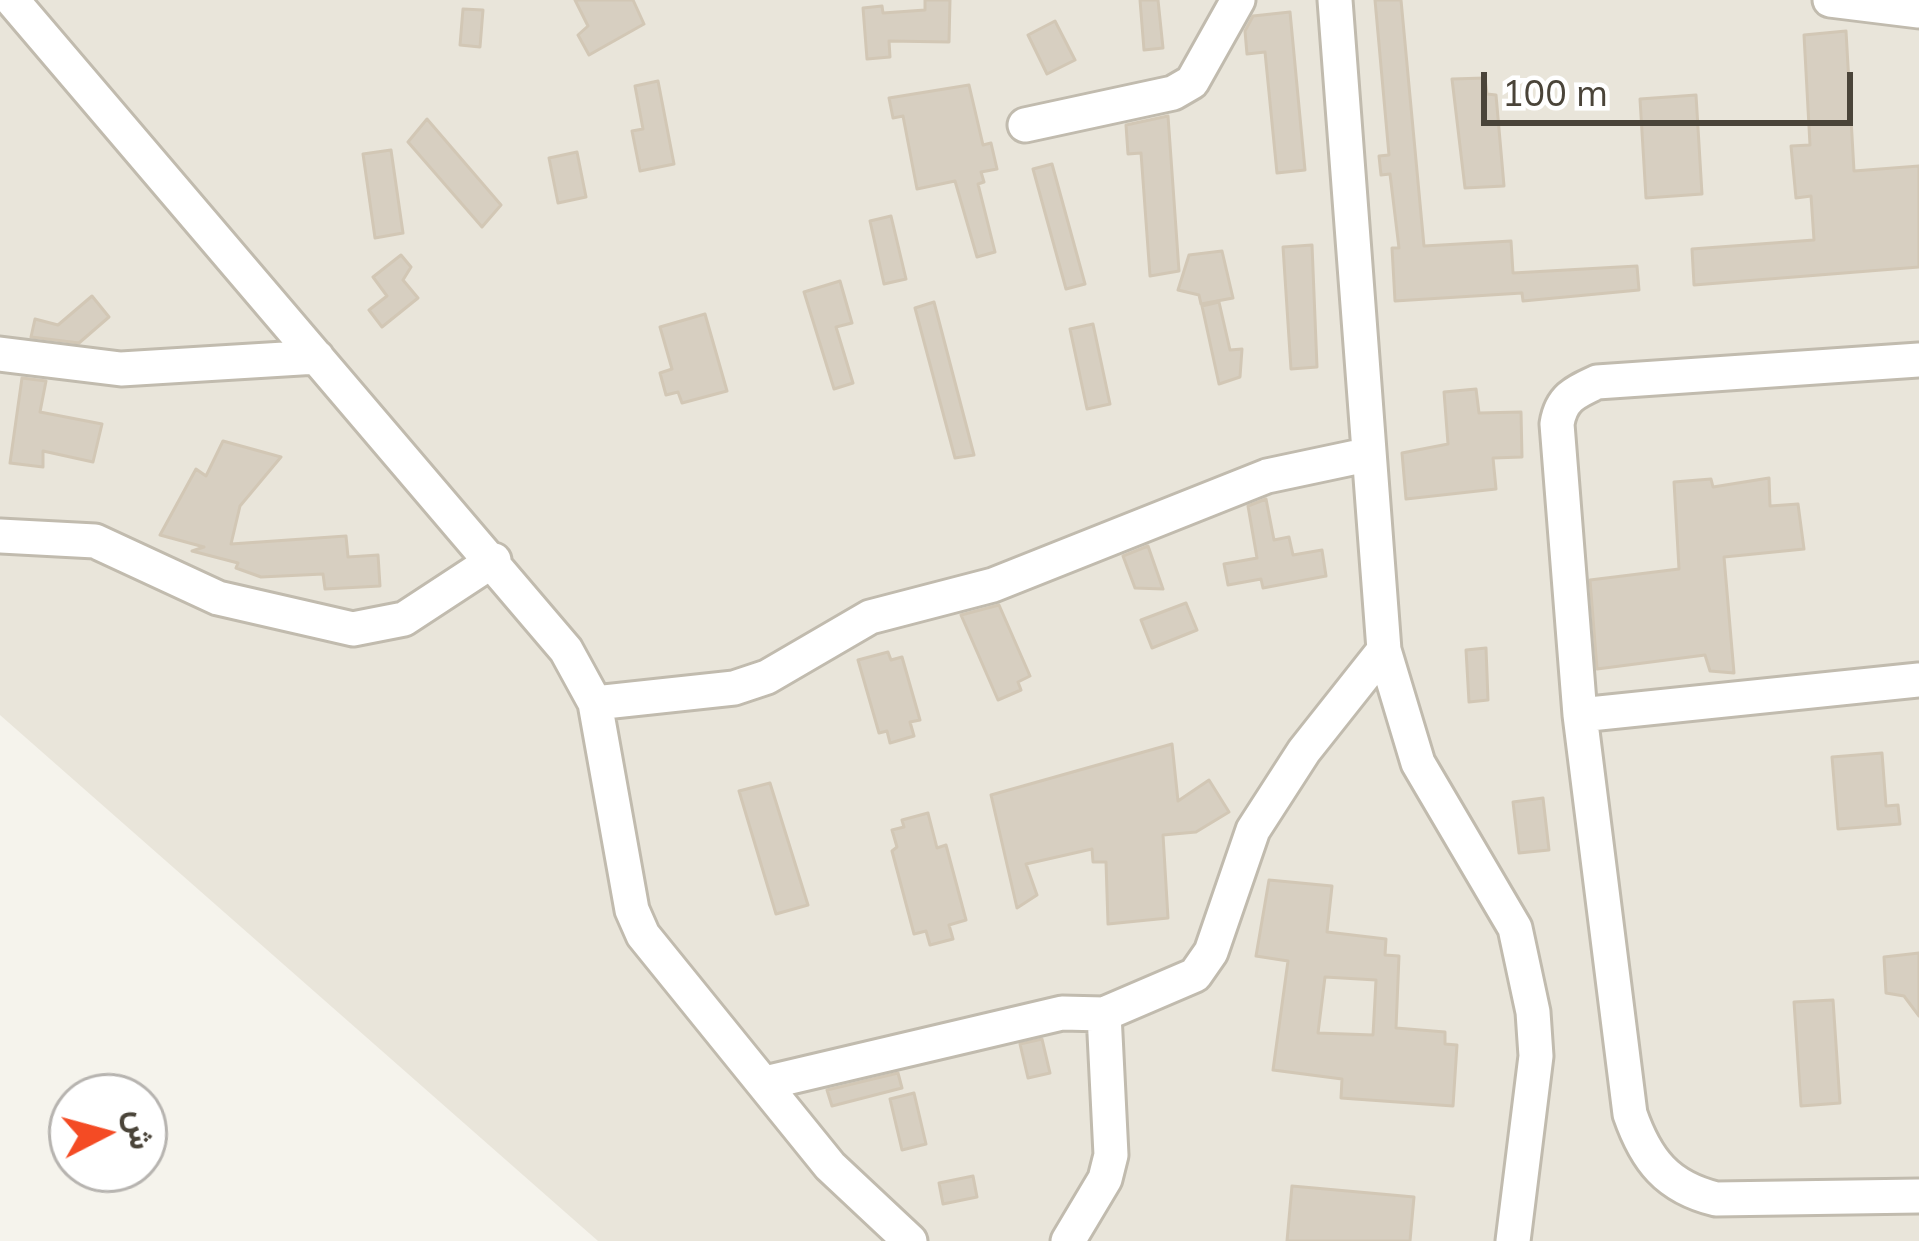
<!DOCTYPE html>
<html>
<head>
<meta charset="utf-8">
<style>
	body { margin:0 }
	#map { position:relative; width:1919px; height:1241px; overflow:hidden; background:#f5f3ec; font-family:Mulish,Vazirmatn,sans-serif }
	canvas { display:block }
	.north { position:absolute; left:48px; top:1073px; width:120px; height:120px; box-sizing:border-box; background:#fff; border:3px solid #b7b4b0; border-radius:50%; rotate:84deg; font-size:33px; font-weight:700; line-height:48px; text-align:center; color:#4a4439 }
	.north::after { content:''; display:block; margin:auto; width:42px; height:54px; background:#f44b24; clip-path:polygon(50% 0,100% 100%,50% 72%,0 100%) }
	.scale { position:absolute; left:1481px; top:72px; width:372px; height:54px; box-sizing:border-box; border:6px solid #4a4439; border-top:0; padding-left:15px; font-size:36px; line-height:42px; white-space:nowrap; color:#4a4439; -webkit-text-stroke:9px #fff; paint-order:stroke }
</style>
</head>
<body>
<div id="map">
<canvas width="1919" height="1241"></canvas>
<div class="north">ش</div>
<div class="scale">100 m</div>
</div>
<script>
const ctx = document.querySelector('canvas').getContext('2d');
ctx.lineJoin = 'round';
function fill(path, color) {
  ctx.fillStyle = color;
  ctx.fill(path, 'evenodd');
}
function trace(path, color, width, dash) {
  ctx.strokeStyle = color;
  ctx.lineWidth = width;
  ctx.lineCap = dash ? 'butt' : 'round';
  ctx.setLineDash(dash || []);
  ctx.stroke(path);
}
fill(new Path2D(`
	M0 0H1919V1241H598L0 715Z`), '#e9e5da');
const building = new Path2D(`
	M575 0H633L644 24 589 55 578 35 588 26Z
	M925 0H950L949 42 889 41 890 57 867 59 863 8 882 6 883 13 925 10Z
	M1140 0H1158L1163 48 1144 50Z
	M1375 0H1401L1424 246 1511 241 1513 273 1637 266 1639 290 1523 301 1522 293 1395 301 1392 248H1399L1390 174 1381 175 1379 156 1389 155Z
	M463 9 483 10 480 47 460 45Z
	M1290 12 1305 170 1277 173 1265 52 1247 54 1245 31 1253 16Z
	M1055 21 1075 60 1047 74 1028 35Z
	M1846 31 1854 171 1919 166V267L1694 285 1692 249 1814 240 1811 196 1796 198 1791 146 1810 145 1804 35Z
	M1485 78 1487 94 1496 95 1504 186 1465 188 1452 79Z
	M658 81 674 164 640 171 632 131 643 129 635 86Z
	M969 85 983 145 991 143 997 169 981 172 984 182 978 184 995 252 977 257 955 181 917 189 903 116 893 118 889 98Z
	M1696 95 1702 194 1646 198 1640 99Z
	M1168 116 1179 271 1150 276 1141 153 1128 154 1126 125Z
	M427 119 501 205 482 227 408 142Z
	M391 150 403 233 375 238 363 154Z
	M577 152 586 197 558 203 549 158Z
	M1052 164 1085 284 1066 289 1033 169Z
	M891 216 906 279 884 284 870 221Z
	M1312 245 1317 367 1291 369 1283 247Z
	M1222 251 1233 298 1201 304 1199 295 1178 290 1189 255Z
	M401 255 411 267 403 280 418 298 382 327 369 310 387 296 373 277Z
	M840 281 852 323 836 327 853 383 834 389 804 292Z
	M92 296 109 317 79 343 31 337 35 319 58 325Z
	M934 302 974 455 955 458 915 308Z
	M1219 302 1230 350 1242 349 1240 377 1219 384 1202 306Z
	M705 314 727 391 682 403 678 392 666 395 660 373 672 369 660 327Z
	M1093 324 1110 404 1087 409 1070 329Z
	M22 378 46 381 40 412 102 424 93 462 43 451V467L10 463Z
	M1476 389 1479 413 1521 412 1522 457 1493 458 1496 489 1406 499 1402 453 1448 444 1444 392Z
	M223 441 281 457 240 506 231 544 346 536 348 557 378 555 380 586 325 589 323 574 261 577 236 568 238 563 192 551 204 547 160 535 196 469 206 476Z
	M1769 478 1770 506 1798 504 1804 549 1724 557 1734 673 1710 671 1705 655 1597 669 1590 580 1679 569 1674 482 1711 479 1713 487Z
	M1266 499 1274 540 1289 537 1293 555 1322 550 1326 576 1263 588 1261 579 1228 585 1224 564 1257 558 1248 506Z
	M1148 546 1163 589 1135 588 1123 556Z
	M1186 603 1197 630 1152 648 1141 620Z
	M999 605 1030 676 1018 682 1021 690 998 700 961 615Z
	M1486 648 1488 700 1469 702 1466 650Z
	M888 652 891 660 902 657 920 720 910 722 914 736 890 743 887 731 879 733 858 660Z
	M1172 744 1178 801 1209 780 1229 812 1196 832 1163 835 1168 918 1108 924 1106 862H1093L1092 849 1026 864 1037 895 1017 908 991 795Z
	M1882 753 1886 806 1898 805 1900 824 1838 829 1832 757Z
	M770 783 808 905 776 914 739 791Z
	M1543 798 1549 850 1519 853 1513 802Z
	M928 813 937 848 946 845 966 920 949 925 953 939 930 945 926 931 914 934 892 851 897 847 892 830 904 827 902 820Z
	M1269 880 1332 886 1327 932 1386 939 1385 955 1399 956 1396 1028 1445 1032V1044L1457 1045 1453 1106 1341 1098 1342 1079 1273 1070 1288 961 1256 956ZM1325 977 1376 980 1373 1035 1318 1033Z
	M1919 953V1016L1904 996 1886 993 1884 957Z
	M1833 1000 1840 1103 1801 1106 1794 1002Z
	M1042 1039 1050 1073 1028 1078 1020 1044Z
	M898 1073 902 1088 832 1106 827 1090Z
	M914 1093 926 1144 902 1150 890 1099Z
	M973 1176 977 1197 943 1204 939 1183Z
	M1292 1186 1414 1197 1410 1241H1287Z`);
fill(building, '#d7cfc1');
trace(building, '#d2c7b5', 3);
const minor = new Path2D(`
	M12 0 566 650 595 703 632 910 643 935 830 1166 910 1241
	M1335 0 1384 650 1418 763 1515 928 1533 1012 1536 1056 1513 1241
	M1830 0 1919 11
	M1025 125 1173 93 1192 82 1238 0
	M0 354 121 369 317 357
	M1919 360 1597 382C1575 392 1561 398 1557 424L1580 715 1630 1114C1646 1160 1667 1187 1716 1199L1919 1196
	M0 536 95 541 218 598 353 629 404 619 494 560
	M595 703 734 688 767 677 870 617 993 585 1267 476 1366 455
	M1580 715 1919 680
	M765 1083 1062 1013 1104 1014 1195 975 1211 952 1253 830 1304 751 1384 650
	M1068 1241 1105 1179 1111 1155 1104 1014`);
trace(minor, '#c1bbae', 39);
trace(minor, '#fff', 33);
</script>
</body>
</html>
